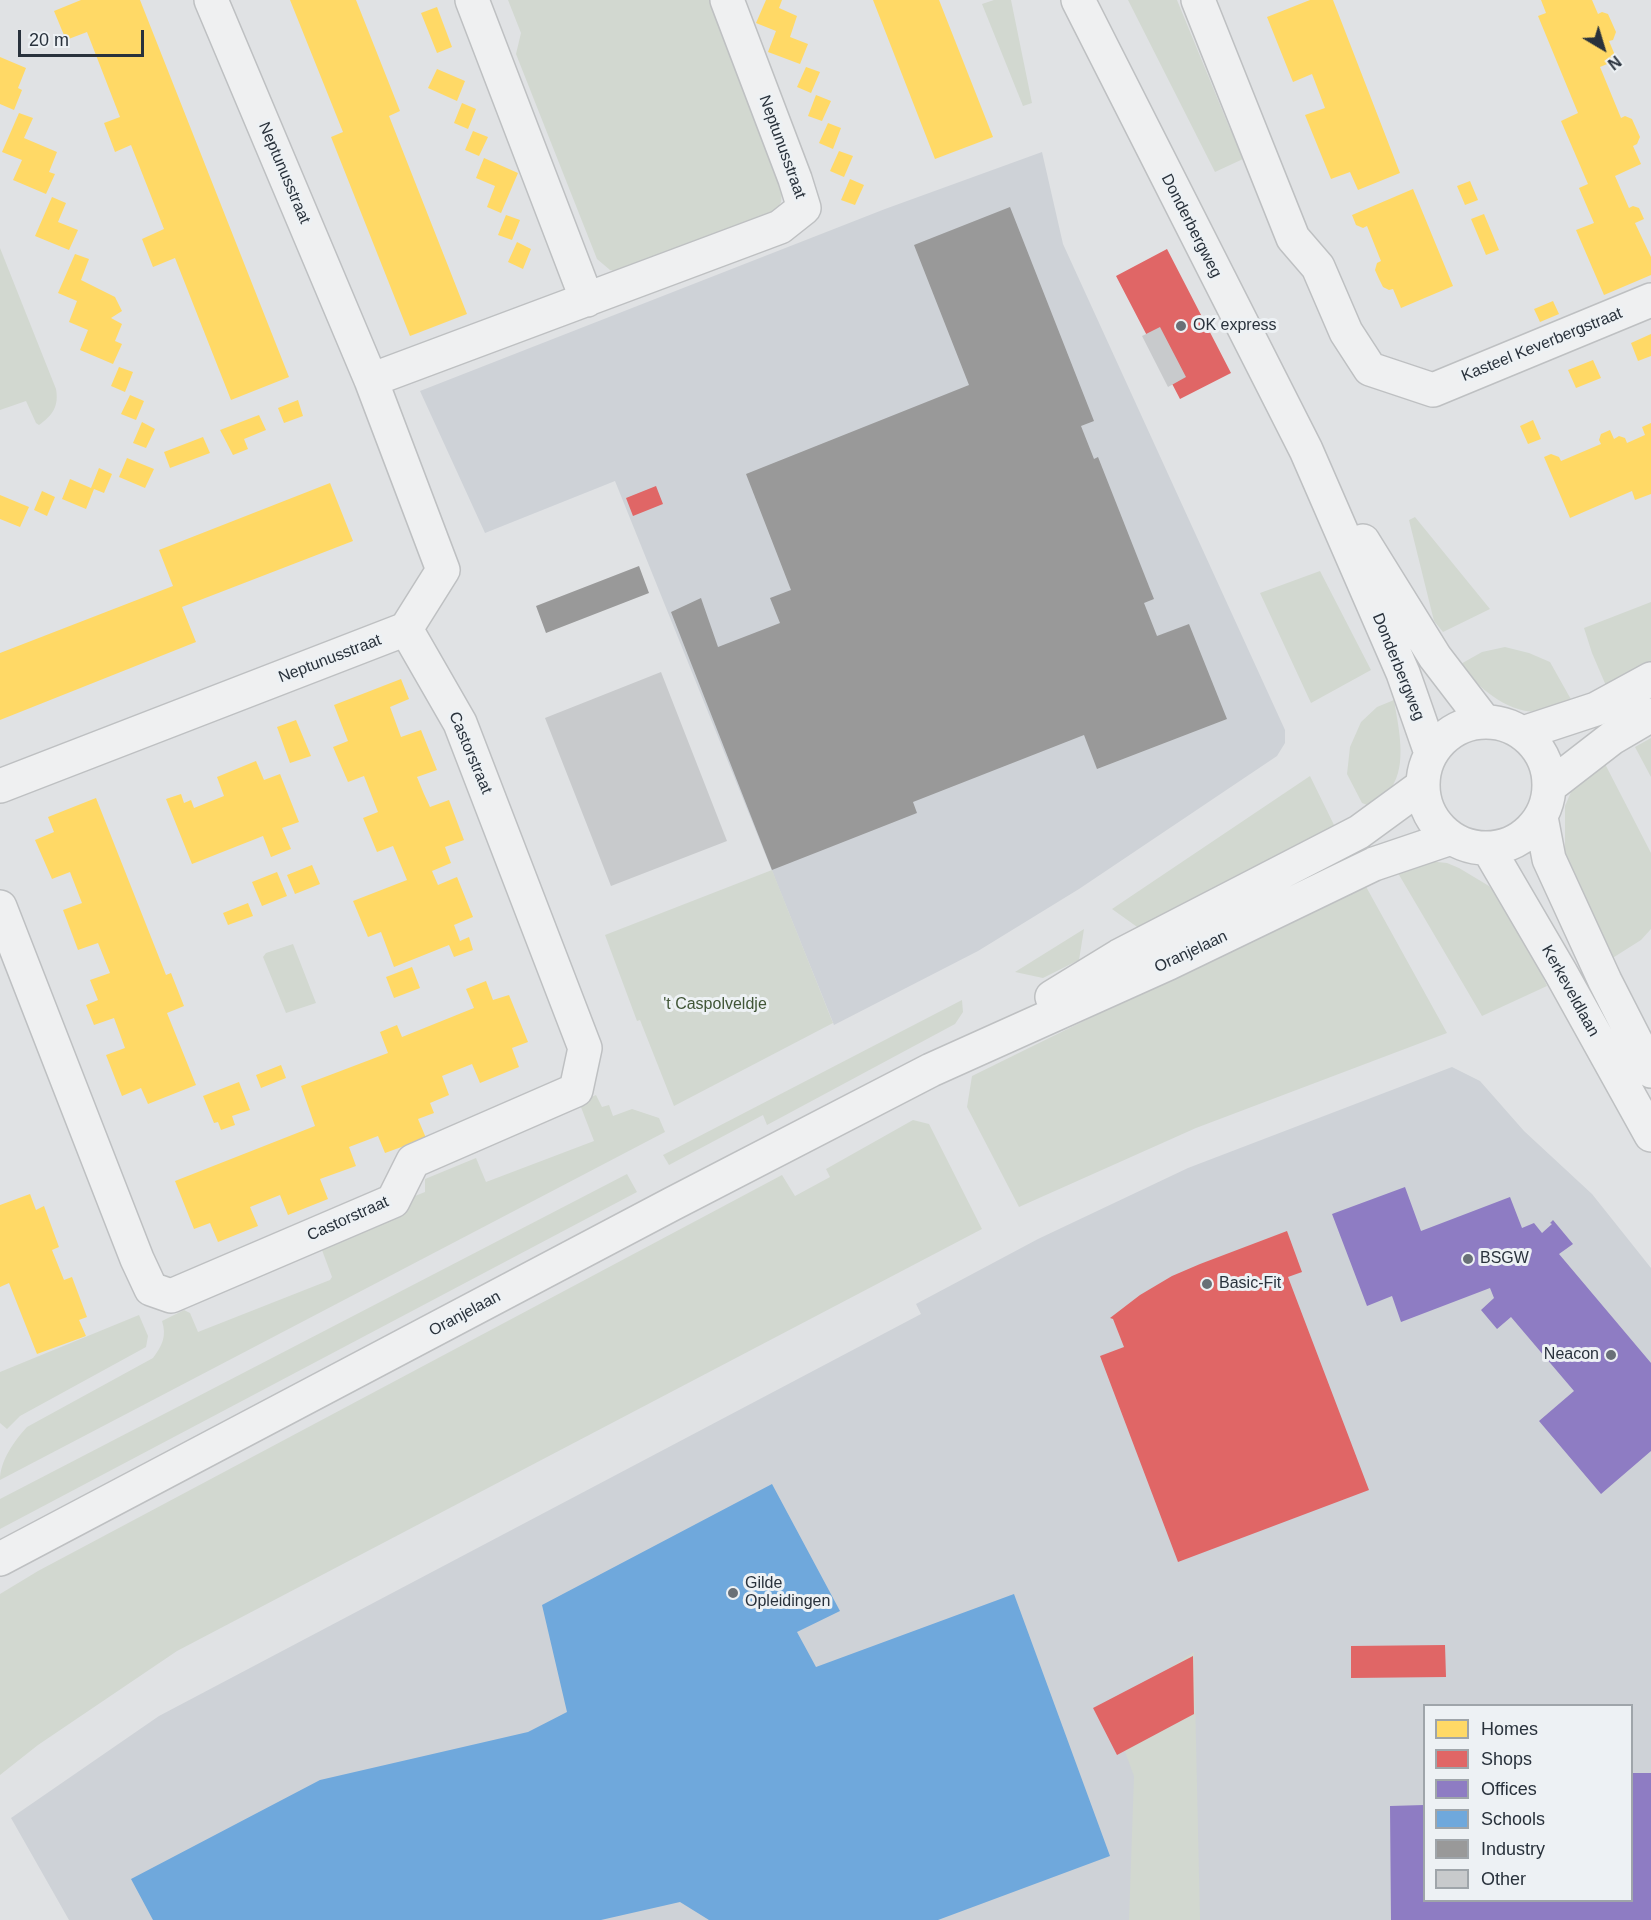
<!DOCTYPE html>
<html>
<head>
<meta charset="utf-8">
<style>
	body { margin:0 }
	#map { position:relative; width:1651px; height:1920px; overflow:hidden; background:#e0e2e4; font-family:Helvetica,sans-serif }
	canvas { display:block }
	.legend { position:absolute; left:1423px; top:1704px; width:210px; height:198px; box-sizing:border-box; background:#edf1f4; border:2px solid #9fa5aa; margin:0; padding:8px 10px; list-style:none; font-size:18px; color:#29323c }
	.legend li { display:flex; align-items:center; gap:12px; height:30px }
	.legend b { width:30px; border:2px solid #9fa5aa }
	.north { position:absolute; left:1573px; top:18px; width:60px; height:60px; -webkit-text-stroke:4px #edf1f4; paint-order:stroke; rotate:142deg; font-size:16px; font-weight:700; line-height:24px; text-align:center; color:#29323c }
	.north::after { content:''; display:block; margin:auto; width:21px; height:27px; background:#29323c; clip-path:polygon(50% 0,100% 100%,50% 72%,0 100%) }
	.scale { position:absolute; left:18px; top:30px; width:126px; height:27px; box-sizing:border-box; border:3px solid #29323c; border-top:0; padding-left:8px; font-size:18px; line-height:21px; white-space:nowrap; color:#29323c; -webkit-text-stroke:4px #edf1f4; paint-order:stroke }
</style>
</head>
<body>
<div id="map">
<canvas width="1651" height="1920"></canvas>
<ul class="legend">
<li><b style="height:16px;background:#ffd966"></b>Homes</li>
<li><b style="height:16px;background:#e06666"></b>Shops</li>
<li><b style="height:16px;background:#8e7cc3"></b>Offices</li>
<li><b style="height:16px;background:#6fa8dc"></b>Schools</li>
<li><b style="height:16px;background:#999"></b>Industry</li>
<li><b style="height:16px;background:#c8cacc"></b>Other</li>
</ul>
<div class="north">N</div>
<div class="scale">20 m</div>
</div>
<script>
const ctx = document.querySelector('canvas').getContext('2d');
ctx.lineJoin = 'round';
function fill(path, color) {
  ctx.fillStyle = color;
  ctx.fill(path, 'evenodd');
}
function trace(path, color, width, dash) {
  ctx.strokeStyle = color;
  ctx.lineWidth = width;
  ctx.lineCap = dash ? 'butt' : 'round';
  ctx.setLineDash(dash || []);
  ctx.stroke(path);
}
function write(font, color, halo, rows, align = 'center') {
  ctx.font = font + ' Helvetica,sans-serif';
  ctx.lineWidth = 6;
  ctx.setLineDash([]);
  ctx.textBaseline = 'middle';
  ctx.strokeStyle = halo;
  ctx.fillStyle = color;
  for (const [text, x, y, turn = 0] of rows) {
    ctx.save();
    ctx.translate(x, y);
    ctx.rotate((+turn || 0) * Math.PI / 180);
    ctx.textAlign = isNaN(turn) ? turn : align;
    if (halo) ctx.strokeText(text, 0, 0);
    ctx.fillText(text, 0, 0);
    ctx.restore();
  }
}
fill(new Path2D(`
	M1042 152 1063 244 1285 730V743L1277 756 1079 889 978 951 834 1025 615 481 485 533 420 391 885 209Z
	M1452 1067 1480 1081 1524 1131 1592 1194 1651 1268V1920H69L11 1818 159 1716 921 1314 916 1304 1038 1239 1188 1168ZM1424 1706H1632V1900H1424Z`), '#ced2d7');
fill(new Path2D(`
	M508 0H710L783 184 781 202 775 213 621 273 610 270 597 259 516 54 521 33Z
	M994 0H1011L1032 103 1023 106 982 4Z
	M1128 0H1177L1230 129 1247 140 1243 159 1215 172Z
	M0 248 56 389C59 406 53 415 39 425L36 423 26 401 0 410Z
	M1415 517 1490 609 1443 632 1434 621 1409 520Z
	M1320 571 1371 670 1311 703 1260 593Z
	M1651 602V665L1607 688 1592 653 1584 628Z
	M1505 647 1529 653 1550 662 1573 703C1564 706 1555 710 1546 711 1510 717 1481 689 1459 665L1482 652Z
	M1394 700C1398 725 1408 765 1391 788 1386 795 1376 801 1370 806L1362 803 1347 774 1350 747 1361 722 1377 707Z
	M1651 738V777L1635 747Z
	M1604 762 1651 853V929L1641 940 1611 959 1565 857V806L1571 792 1582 779Z
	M1310 776 1335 827 1140 929 1112 909Z
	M1418 860 1447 863 1459 868 1489 886 1517 920 1547 986 1482 1016 1395 868Z
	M772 870 833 1023 674 1106 640 1020 637 1021 605 935Z
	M1364 883 1447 1033 1196 1128 1019 1207 967 1107 972 1076Z
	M1084 929 1079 960 1043 978 1015 972Z
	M293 944 316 1003 286 1013 263 957 266 953Z
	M962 1000 963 1012 955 1024 767 1125 763 1115 669 1165 663 1155Z
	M596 1095 602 1107 609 1105 613 1116 632 1109 659 1118 665 1132 0 1480C0 1461 14 1441 27 1427L153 1358C162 1346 167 1336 162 1321L184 1310 190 1313 198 1332 330 1280 332 1277 319 1242 327 1231 425 1192V1179L476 1158 486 1182 594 1141 579 1102Z
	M913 1120 929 1124 982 1229 177 1651 38 1745 0 1775V1594L38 1571 782 1175 795 1196 830 1177 826 1169Z
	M627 1174 637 1192 0 1529V1499Z
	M139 1315 148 1336 146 1347 20 1416 7 1429 0 1423V1372Z
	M1194 1652 1200 1920H1129L1134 1776 1117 1730 1130 1694Z`), '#d2d8d0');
fill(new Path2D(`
	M81 0H140L289 377 231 400 175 258 153 267 142 239 164 229 131 145 115 152 104 123 120 117 87 32 66 40 54 11Z
	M290 0H356L400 111 389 116 467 314 410 336 331 137 343 132Z
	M766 0H782L779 8 797 16 790 37 808 44 800 64 768 52 776 31 756 23Z
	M873 0H939L993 137 935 159Z
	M1310 0H1333L1400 173 1358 190 1350 172 1331 179 1305 115 1325 108 1312 74 1293 82 1267 17Z
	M1541 0H1592L1598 14 1602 12 1608 14 1616 32 1613 40 1609 41 1617 60 1600 67 1621 118 1625 116 1632 119 1640 137 1637 144 1633 146 1641 164 1615 176 1629 208 1633 206 1639 208 1644 219 1635 223 1651 257V275L1604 295 1576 230 1594 223 1579 188 1588 184 1561 121 1578 113 1538 16 1546 13Z
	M437 7 452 47 437 53 421 13Z
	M0 57 26 68 18 88 22 90 14 110 0 104Z
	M806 67 820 72 811 93 797 87Z
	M437 69 465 81 457 101 428 88Z
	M816 95 831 101 822 121 808 116Z
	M462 103 476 109 468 129 454 123Z
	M19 113 33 118 24 138 57 152 49 172 55 174 46 194 13 180 22 160 2 152Z
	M828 123 841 128 833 149 819 143Z
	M473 131 488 137 479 156 465 150Z
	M839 151 853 156 844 177 830 171Z
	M484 158 518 173 501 213 487 207 495 186 476 178Z
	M850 179 864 185 855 205 841 200Z
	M1470 181 1478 200 1465 205 1457 186Z
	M1413 189 1453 286 1401 308 1393 289 1389 290 1383 287 1379 279 1375 270 1377 263 1381 261 1367 226 1363 228 1356 225 1352 215Z
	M52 197 66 203 58 222 78 230 69 250 35 236Z
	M1484 214 1499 250 1486 255 1471 219Z
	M506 215 520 220 512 240 498 235Z
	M517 242 531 249 523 269 508 262Z
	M75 254 89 259 81 280 115 297 122 311 111 318 122 324 115 341 122 344 113 364 80 350 88 330 69 322 77 301 58 293Z
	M1553 301 1559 314 1540 322 1534 309Z
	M1651 334V356L1638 361 1631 343Z
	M1593 360 1601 378 1576 388 1568 370Z
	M119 367 133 372 125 392 111 386Z
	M130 395 144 401 136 420 121 414Z
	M298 400 303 416 284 423 278 408Z
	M259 415 266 430 244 439 248 449 233 455 220 430Z
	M1533 420 1541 439 1528 444 1520 426Z
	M142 422 155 429 146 448 133 443Z
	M1651 423V494L1635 500 1632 491 1570 518 1544 457 1551 454 1559 457 1561 461 1601 444 1599 440 1601 434 1610 430 1614 439 1619 436 1625 438 1627 443 1645 435 1642 427Z
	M203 437 210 453 170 468 164 452Z
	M127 458 154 469 145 488 119 477Z
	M99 468 112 474 104 493 94 489 86 509 62 499 70 479 91 488Z
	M330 483 353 541 182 607 196 642 0 720V653L173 586 159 550Z
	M42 491 55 497 47 516 34 510Z
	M0 495 29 507 20 527 0 519Z
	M401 679 409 699 390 707 401 737 421 730 437 770 417 777 424 794 430 807 449 800 464 840 445 847 451 863 432 871 438 885 457 877 473 917 454 925 460 941 469 937 473 950 454 957 449 945 394 967 381 932 368 937 353 901 407 880 393 846 377 852 363 818 378 812 364 776 348 782 333 747 348 741 334 705Z
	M296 720 311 756 290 763 277 727Z
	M256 761 264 780 280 774 299 822 282 828 291 849 271 857 263 836 192 864 166 799 181 794 184 803 191 800 194 808 224 796 217 777Z
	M96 798 166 975 171 973 184 1006 167 1013 196 1085 148 1104 141 1088 122 1096 106 1055 125 1048 114 1018 94 1025 86 1005 98 1000 90 980 110 973 98 943 78 950 63 910 82 903 70 872 52 879 35 840 54 832 48 817Z
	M312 865 320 884 295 894 287 875Z
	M277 872 287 896 262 906 252 882Z
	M248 903 253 916 228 925 223 913Z
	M412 967 420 988 394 998 386 977Z
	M486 981 493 1000 509 995 528 1042 512 1048 519 1067 480 1083 472 1064 442 1076 449 1095 430 1103 434 1113 418 1119 426 1138 385 1153 378 1136 349 1147 356 1166 320 1179 328 1199 288 1215 280 1195 250 1207 258 1226 218 1242 210 1223 194 1229 175 1181 315 1126 301 1086 388 1053 380 1032 397 1025 402 1037 474 1008 466 989Z
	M281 1065 286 1078 261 1088 256 1075Z
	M239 1082 250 1110 232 1116 235 1125 221 1130 218 1122 214 1123 203 1096Z
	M30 1194 36 1210 44 1206 59 1247 52 1250 64 1280 72 1277 87 1317 79 1320 86 1336 37 1354 9 1283 0 1287V1205Z`), '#ffd966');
fill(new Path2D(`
	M1167 249 1231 373 1180 399 1116 276Z
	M656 486 663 504 633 516 626 498Z
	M1287 1231 1302 1272 1288 1277 1369 1490 1178 1562 1100 1356 1124 1347 1113 1319 1110 1318 1140 1295 1172 1276 1200 1264Z
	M1445 1645 1446 1677 1351 1678V1646Z
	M1193 1656 1194 1714 1117 1755 1093 1708Z`), '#e06666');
fill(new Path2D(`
	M1405 1187 1421 1231 1510 1197 1522 1228 1534 1223 1542 1233 1552 1224 1550 1223 1553 1220 1573 1244 1559 1254 1651 1363V1451L1601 1494 1539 1421 1574 1391 1511 1317 1497 1329 1481 1310 1494 1298 1490 1288 1401 1322 1392 1296 1367 1306 1332 1214Z
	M1632 1773H1651V1920H1391L1390 1806 1424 1805V1900H1632Z`), '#8e7cc3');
fill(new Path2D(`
	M772 1484 840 1611 797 1632 816 1667 1014 1594 1110 1856 938 1920H709L680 1902 601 1920H153L131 1879 320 1780 528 1732 567 1712 542 1605Z`), '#6fa8dc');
fill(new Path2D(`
	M1010 207 1094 421 1081 426 1094 459 1098 457 1154 599 1144 603 1157 636 1189 624 1227 719 1097 769 1084 735 913 802 917 813 772 870 671 612 701 598 718 647 780 623 770 598 791 590 746 474 969 385 914 245Z
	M639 566 649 593 546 633 536 606Z`), '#999');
fill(new Path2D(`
	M1160 327 1186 377 1168 387 1142 336Z
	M661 672 727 841 611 886 545 718Z`), '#c8cacc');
const minor = new Path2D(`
	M472 0 587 300
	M1078 0 1306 450 1403 673 1431 753
	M1198 0 1293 238 1318 267 1346 332 1370 369 1433 390 1651 300
	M371 380 780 227 804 208 795 179 727 0
	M1363 541 1435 657 1484 721
	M1423 785a63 63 0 1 1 126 0a63 63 0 1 1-126 0Z
	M1523 733 1596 709 1651 679
	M0 786 406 629 443 570 371 380 211 0
	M1550 786 1612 738 1651 715
	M1541 817 1549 859 1605 981 1651 1071
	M1488 848 1561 973 1651 1135
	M0 907 137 1259 151 1289 171 1296 393 1201 413 1161 576 1090 585 1048 460 723 406 629
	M1052 997 1119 956 1359 832 1422 786
	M0 1559 672 1204 931 1070 1169 963 1374 864 1451 838`);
trace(minor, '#bec0c2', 36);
trace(minor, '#eff0f1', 33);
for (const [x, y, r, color] of [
	[1181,326,6,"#697077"],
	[1468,1259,6,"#697077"],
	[1207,1284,6,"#697077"],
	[1611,1355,6,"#697077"],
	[733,1593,6,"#697077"]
]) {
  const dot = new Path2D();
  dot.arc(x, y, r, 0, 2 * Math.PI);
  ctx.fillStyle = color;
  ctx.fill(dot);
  trace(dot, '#edf1f4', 2);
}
write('16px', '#29323c', '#edf1f4', [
	["Neptunusstraat",782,147,70],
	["Neptunusstraat",284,173,67],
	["Donderbergweg",1191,226,63],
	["Kasteel Keverbergstraat",1542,345,-22],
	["Neptunusstraat",330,659,-21],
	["Donderbergweg",1398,667,68],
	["Castorstraat",470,753,67],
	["Oranjelaan",1191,952,-25],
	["Kerkeveldlaan",1570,991,61],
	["Castorstraat",348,1219,-24],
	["Oranjelaan",465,1314,-28]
]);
write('16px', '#29323c', '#edf1f4', [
	["OK express",1193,326],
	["BSGW",1480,1259],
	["Basic-Fit",1219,1284],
	["Neacon",1599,1355,"right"],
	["Gilde",745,1584],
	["Opleidingen",745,1602]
], 'left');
write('16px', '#415637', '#edf1f4', [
	["'t Caspolveldje",715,1005]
]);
</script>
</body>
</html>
